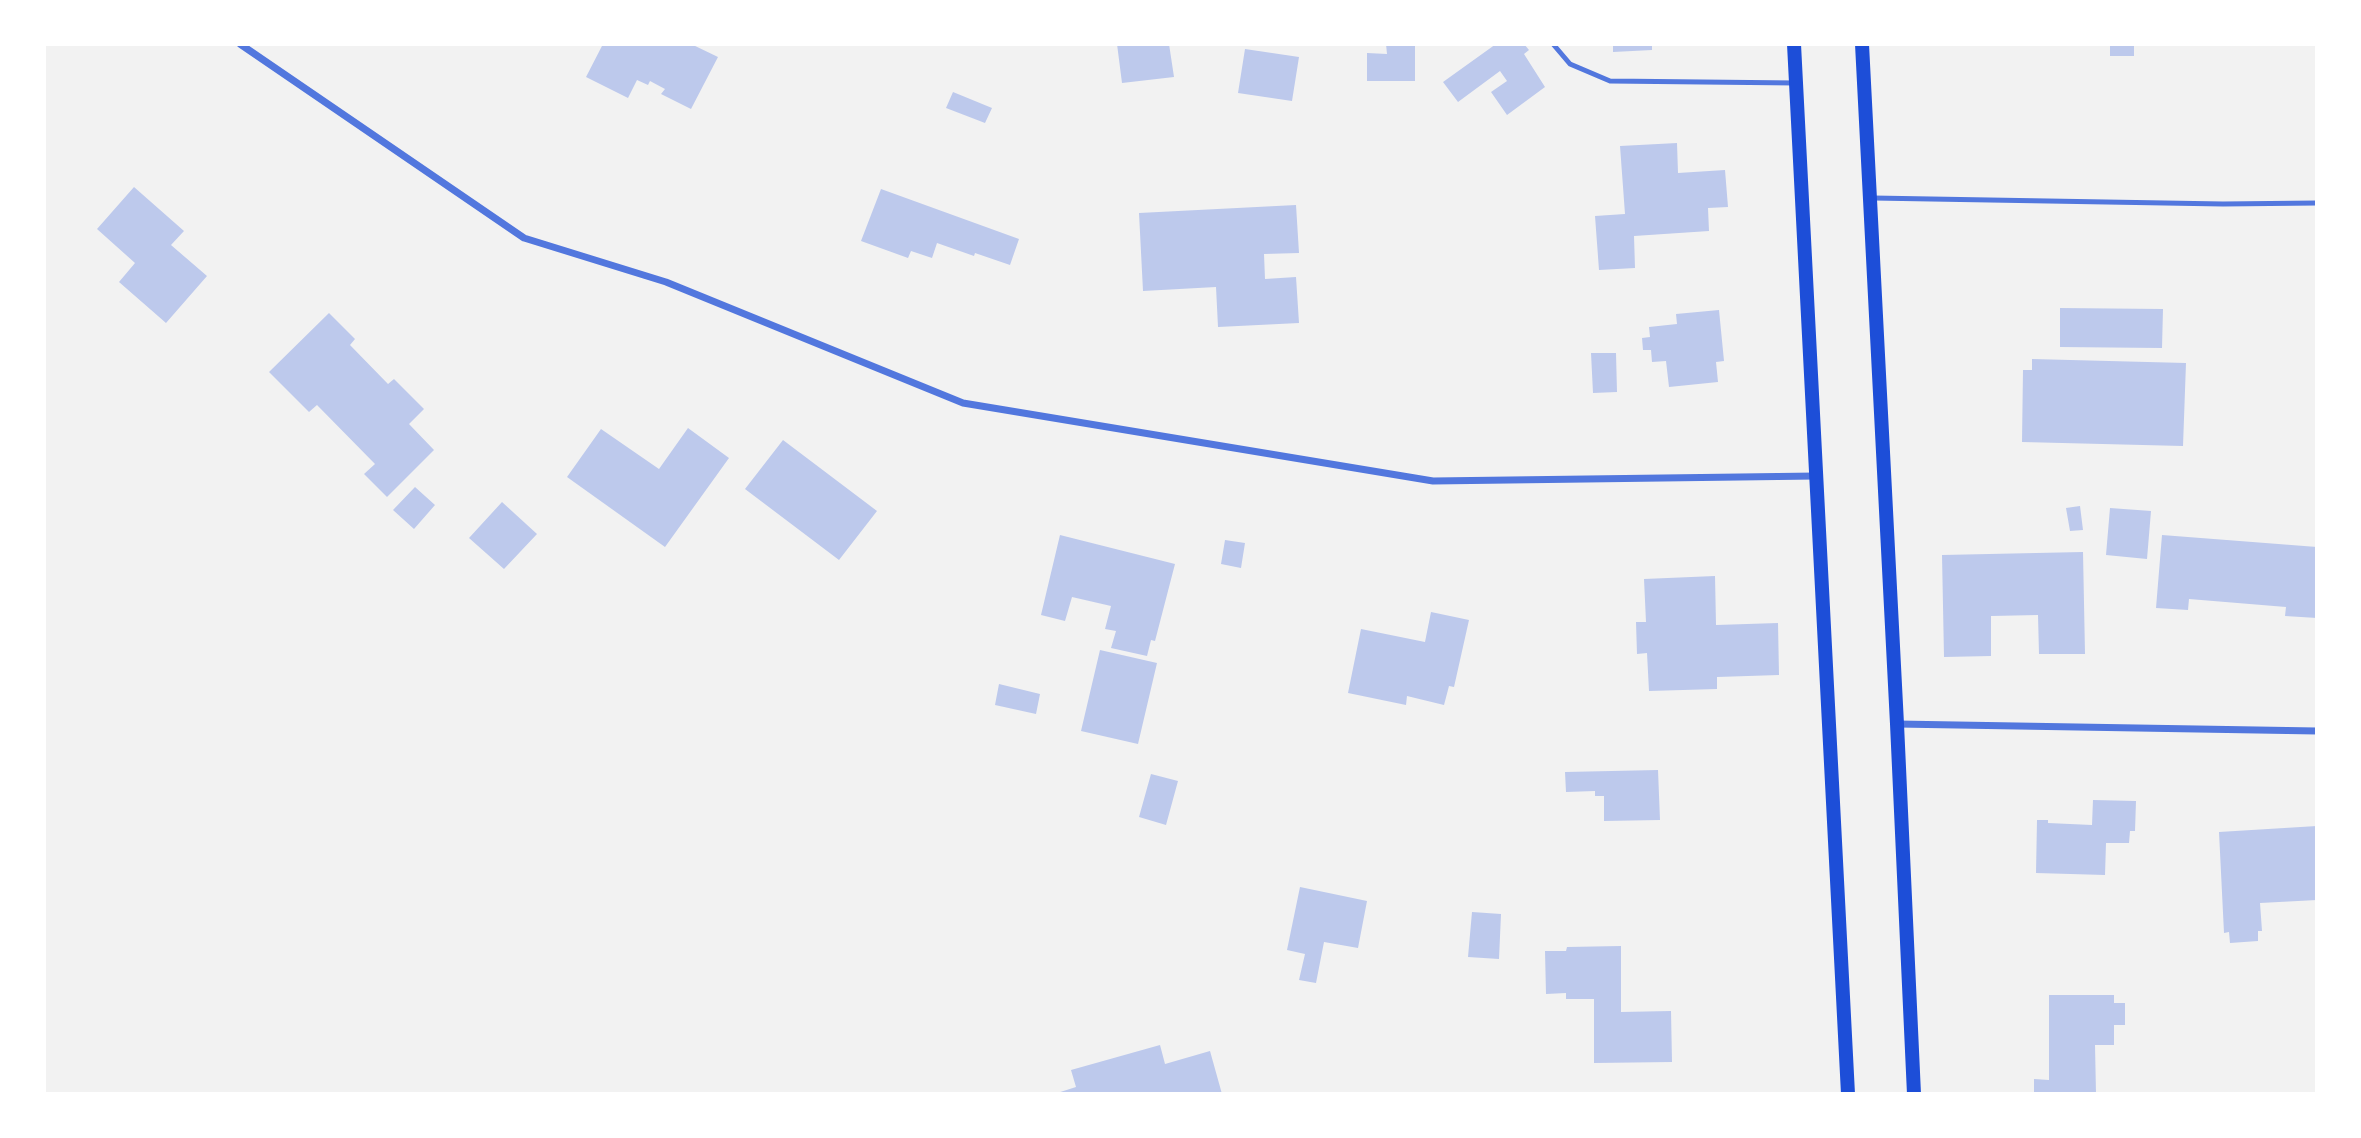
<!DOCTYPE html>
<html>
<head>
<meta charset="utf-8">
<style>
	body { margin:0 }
	#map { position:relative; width:2361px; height:1138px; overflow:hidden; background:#f2f2f2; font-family:Quicksand,sans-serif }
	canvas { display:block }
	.frame { position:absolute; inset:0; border:46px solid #fff; pointer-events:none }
</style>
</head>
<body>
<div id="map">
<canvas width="2361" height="1138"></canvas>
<div class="frame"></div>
</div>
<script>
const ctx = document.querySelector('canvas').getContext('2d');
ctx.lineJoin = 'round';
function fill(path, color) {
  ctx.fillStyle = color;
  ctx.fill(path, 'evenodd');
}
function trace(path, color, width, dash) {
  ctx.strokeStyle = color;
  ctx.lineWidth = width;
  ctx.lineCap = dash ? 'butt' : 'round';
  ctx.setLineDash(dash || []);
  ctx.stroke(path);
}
fill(new Path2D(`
	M603 44H691L718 57 691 109 661 94 665 89 650 81 648 85 637 80 628 98 586 77Z
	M1117 44H1169L1174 77 1122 83Z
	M1386 44H1415V81H1367V53L1387 54Z
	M1496 44H1524L1529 50 1524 54 1545 87 1507 115 1491 92 1507 81 1500 71 1458 102 1443 82Z
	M1613 44H1652V50L1613 52Z
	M2110 44H2134V56H2110Z
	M1245 49 1299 57 1292 101 1238 93Z
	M953 92 992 108 985 123 946 108Z
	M1677 143 1678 173 1725 170 1728 207 1708 208 1709 231 1634 236 1635 268 1599 270 1595 216 1625 214 1620 146Z
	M134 187 184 231 171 245 207 276 166 323 119 282 135 263 97 229Z
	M881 189 1019 239 1010 265 975 253 974 256 937 243 932 258 911 251 908 258 861 241Z
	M1296 205 1299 253 1264 254 1265 279 1296 277 1299 323 1218 327 1216 287 1143 291 1139 213Z
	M2060 308 2163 309 2162 348 2060 347Z
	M1719 310 1724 361 1716 362 1718 382 1669 387 1666 361 1652 362 1651 350H1643L1642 338 1650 337 1649 327 1677 324 1676 314Z
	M329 313 355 339 350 345 388 384 394 379 424 409 409 424 434 450 387 497 364 474 375 464 317 405 309 412 269 372Z
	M1591 353H1616L1617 392 1593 393Z
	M2032 359 2186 363 2183 446 2022 442 2023 370H2032Z
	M688 428 729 458 665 547 567 477 601 429 659 469Z
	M783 440 877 511 839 560 745 489Z
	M415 487 435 505 414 529 393 510Z
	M502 502 537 534 504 569 469 538Z
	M2080 506 2083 530 2070 531 2066 508Z
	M2110 508 2151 511 2147 559 2106 555Z
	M1060 535 1175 564 1155 641 1151 640 1147 656 1111 648 1116 631 1105 629 1111 606 1072 597 1065 621 1041 615Z
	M2162 535 2317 547V618L2285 616 2286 607 2189 599 2188 610 2156 608Z
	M1225 540 1245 543 1241 568 1221 564Z
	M2083 552 2085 654H2039L2038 615 1991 616V656L1944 657 1942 555Z
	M1715 576 1716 625 1778 623 1779 675 1717 677V689L1649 691 1647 653 1637 654 1636 622H1646L1644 579Z
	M1431 612 1469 620 1454 687 1449 686 1444 705 1407 696 1406 705 1348 693 1361 629 1425 642Z
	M1100 650 1157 663 1138 744 1081 731Z
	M999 684 1040 694 1036 714 995 705Z
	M1658 770 1660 820 1604 821V796H1595V791L1566 792 1565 772Z
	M1151 774 1178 781 1166 825 1139 817Z
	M2093 800 2136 801 2135 831H2130L2129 843H2106L2105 875 2036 873 2037 820H2048V823L2092 825Z
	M2317 826V900L2260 903 2262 931H2258V941L2230 943 2229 932 2224 933 2219 832Z
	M1300 887 1367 901 1358 948 1324 942 1316 983 1299 980 1305 954 1287 950Z
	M1472 912 1501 914 1499 959 1468 957Z
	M1621 946V1012L1671 1011 1672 1062 1594 1063V999H1566V993L1546 994 1545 951H1566L1567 947Z
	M2049 995H2114V1003H2125V1025H2114V1045H2095L2096 1094H2034V1079L2049 1080Z
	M1160 1045 1165 1064 1210 1051 1222 1094H1054L1076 1087 1071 1070Z`), '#bdc9ec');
trace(new Path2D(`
	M1553 44 1570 64 1610 81 1796 83
	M1873 198 2223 204 2317 203`), '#5277de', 5);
trace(new Path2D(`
	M240 44 524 238 666 282 963 403 1433 481 1816 476
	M1897 724 2317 731`), '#5277de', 7);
trace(new Path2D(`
	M1794 44 1848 1094
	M1862 44 1897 724 1914 1094`), '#1d4ed8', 14);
</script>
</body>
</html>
